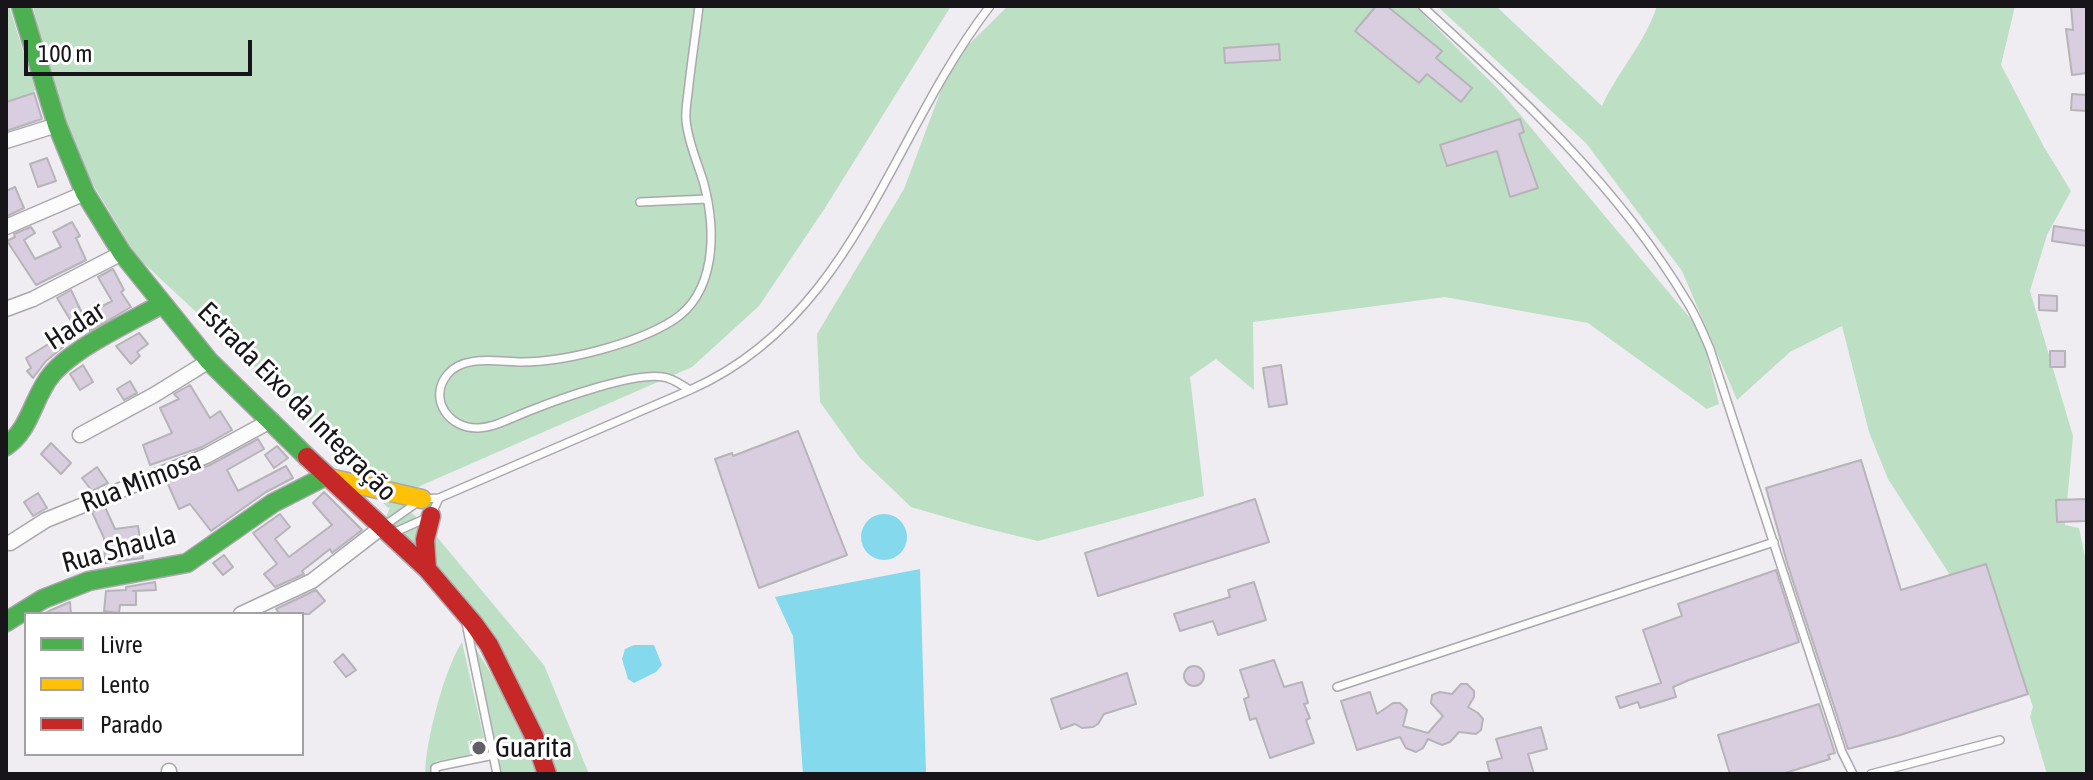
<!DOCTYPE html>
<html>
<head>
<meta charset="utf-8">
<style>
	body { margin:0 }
	#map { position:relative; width:2093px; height:780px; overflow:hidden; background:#efecf2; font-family:"Asap Condensed",sans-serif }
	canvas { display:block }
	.frame { position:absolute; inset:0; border:8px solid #171519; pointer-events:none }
	.legend { position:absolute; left:24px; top:612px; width:280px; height:144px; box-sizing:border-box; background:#fff; border:2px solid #a2a1a3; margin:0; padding:10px 14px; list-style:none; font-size:24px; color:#171519 }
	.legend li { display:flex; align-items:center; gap:16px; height:40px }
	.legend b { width:40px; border:2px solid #a2a1a3 }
	.scale { position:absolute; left:24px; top:40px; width:228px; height:36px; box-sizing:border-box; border:4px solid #171519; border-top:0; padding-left:10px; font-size:24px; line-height:28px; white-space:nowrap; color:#171519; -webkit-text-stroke:6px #fff; paint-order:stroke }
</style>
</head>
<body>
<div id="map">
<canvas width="2093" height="780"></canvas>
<div class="frame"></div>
<ul class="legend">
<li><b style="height:10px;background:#4caf50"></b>Livre</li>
<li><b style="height:10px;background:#ffc107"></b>Lento</li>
<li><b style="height:10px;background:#c62828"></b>Parado</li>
</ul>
<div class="scale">100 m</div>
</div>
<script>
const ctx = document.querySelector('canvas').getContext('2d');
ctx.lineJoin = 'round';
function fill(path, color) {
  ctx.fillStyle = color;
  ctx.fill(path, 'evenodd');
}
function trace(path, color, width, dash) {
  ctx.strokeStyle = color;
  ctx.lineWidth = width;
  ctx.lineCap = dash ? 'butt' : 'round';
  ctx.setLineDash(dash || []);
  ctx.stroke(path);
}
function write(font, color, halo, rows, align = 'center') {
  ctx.font = font + ' "Asap Condensed",sans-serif';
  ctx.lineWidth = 6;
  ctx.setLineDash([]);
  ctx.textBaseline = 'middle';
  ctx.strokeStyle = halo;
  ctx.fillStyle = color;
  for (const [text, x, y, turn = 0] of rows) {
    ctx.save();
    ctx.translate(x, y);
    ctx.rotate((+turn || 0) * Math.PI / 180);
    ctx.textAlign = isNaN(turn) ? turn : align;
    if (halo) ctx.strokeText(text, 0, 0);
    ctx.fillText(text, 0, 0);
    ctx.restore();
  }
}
fill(new Path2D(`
	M6 6H9L35 89 34 93 6 102Z
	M33 6H951L825 208 759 306 692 367 420 486 398 501 432 531 544 665 589 774H547L501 669 382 527 390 507 388 508 251 363 137 257 92 183 54 100Z
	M1008 6H1415L1502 93 1701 331 1719 404 1707 409 1588 323 1445 297 1253 322 1254 390 1216 359 1190 377 1204 496 1038 541 976 526 911 507 860 458 820 402 817 334 904 189 952 61Z
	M1437 6H1496L1602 106C1618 71 1645 43 1657 6H2015L2001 65 2044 147 2071 191 2047 235 2030 291 2073 436 2065 525 2079 528 2087 567V774H2047L2030 717 2033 707 1986 565 1950 575 1888 479 1869 432 1842 326 1790 352 1737 400 1682 271 1586 143Z
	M462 642 484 738 468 741 470 755 436 761 433 767 434 774H425C426 740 444 670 462 642Z
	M474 646C498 685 526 729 536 774H502Z`), '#bde0c4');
fill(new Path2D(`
	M861 537a23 23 0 1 1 46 0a23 23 0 1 1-46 0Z
	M920 569 926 774H803L793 636 775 597Z
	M634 645H654L662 665 656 672 634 683 628 679 622 659 625 649Z`), '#84daec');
const building = new Path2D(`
	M1376 6H1387L1442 51 1436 58 1472 88 1461 102 1427 74 1419 83 1355 31Z
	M2071 6H2087V73L2072 75 2066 29 2073 30Z
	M1279 44 1280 60 1225 63 1224 48Z
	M34 93 42 119 6 131V102Z
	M2072 94 2087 95V111L2071 110Z
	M1520 119 1524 132 1519 134 1538 188 1510 197 1497 151 1447 166 1440 145Z
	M47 158 56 181 38 187 30 164Z
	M15 187 24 208 7 216 6 191Z
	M72 222 80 236 76 238 86 260 36 285 7 241 15 237 14 234 31 227 35 233 24 240 35 259 61 247 53 232Z
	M2054 226 2087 231V246L2052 241Z
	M113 269 124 290 121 292 131 307 90 331 82 317 112 301 98 277Z
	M71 290 83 315 71 321 57 298Z
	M2039 295 2057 296V311L2039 310Z
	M139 333 148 344 137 352 140 356 131 364 116 346Z
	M58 338 63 347 46 361 33 378 27 371 31 368 26 358Z
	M2050 351H2065V367H2050Z
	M83 365 93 382 80 390 70 374Z
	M1281 365 1287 404 1269 407 1263 368Z
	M130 381 137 393 124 400 117 389Z
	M190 385 210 418 220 411 232 430 202 447 150 465 143 445 172 433 160 408 179 399 174 394Z
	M798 431 847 555 759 588 715 459 732 453 733 456Z
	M258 439 264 449 227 470 238 491 286 466 293 478 266 492 211 531 190 504 179 509 167 482 210 465Z
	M51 443 71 463 61 474 41 454Z
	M277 446 288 458 274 468 265 455Z
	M1861 460 1901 590 1986 564 2028 694 1897 736 1848 749 1788 566 1766 488Z
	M97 467 108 483 92 491 82 478Z
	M324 492 362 530 332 553 330 549 302 571 304 574 275 587 264 574 277 564 253 533 280 514 290 527 275 539 289 557 332 525 313 503Z
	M38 493 47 508 33 516 24 502Z
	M1255 499 1269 542 1098 596 1085 553Z
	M2087 499V521L2057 522 2056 500Z
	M105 507 115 529 138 526 143 558 105 563 104 538 92 512Z
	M224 555 233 567 223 575 213 563Z
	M1776 570 1799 642 1689 680 1673 687 1676 697 1640 708 1638 702 1620 708 1616 697 1661 683 1643 630 1682 616 1678 604Z
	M155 582 156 590 133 591H136V605H120L119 613 104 611 106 591 126 590V587Z
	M1254 582 1266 620 1218 635 1213 621 1180 631 1174 614 1230 597 1228 590Z
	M316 590 325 601 309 614H280L276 609Z
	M70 602 71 614H44L49 611Z
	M343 654 356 670 346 677 334 662Z
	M1274 660 1284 687 1302 682 1308 703 1304 704 1310 718 1306 720 1314 743 1270 758 1256 718 1250 720 1244 699 1249 697 1240 670Z
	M1184 676a10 10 0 1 1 20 0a10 10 0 1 1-20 0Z
	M1127 673 1136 704 1104 714 1098 724 1093 727 1082 728 1075 724 1061 729 1051 699Z
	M1461 684H1467L1474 691V697L1468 707 1478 713 1483 719 1481 730 1476 734 1459 732 1450 742 1442 745 1428 739 1423 748 1416 752 1406 748 1400 737 1357 750 1341 701 1370 692 1377 714 1393 703H1400L1407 710 1403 726 1428 733 1443 716 1431 703 1432 695 1440 692 1452 694Z
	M1819 704 1835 753 1828 755 1830 759 1782 774H1730L1718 735Z
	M1541 727 1547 749 1528 754 1534 774H1490L1487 762 1502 758 1496 739Z
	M484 741 485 750 472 753 471 742Z`);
fill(building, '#d8cedf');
trace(building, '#b7b4b9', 2);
const lane = new Path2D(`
	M1422 6C1519 95 1618 186 1686 300 1696 315 1703 333 1710 349L1842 752 1853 774
	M640 202 707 199
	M690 390C681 385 673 378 663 377 634 372 559 399 529 411 513 417 496 427 478 428 449 429 428 399 447 375 463 354 499 362 522 362 565 362 635 344 672 321 717 293 716 230 704 184 698 163 688 143 686 120 685 109 688 96 689 84 692 58 696 32 699 6
	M384 526 422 499 439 498 690 390C854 318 889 137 990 6
	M393 533 431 516 439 498
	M466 623 497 774
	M1337 687 1774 542
	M435 774V768L440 766 494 755
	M1871 774 2000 740`);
const street = new Path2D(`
	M6 141 57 125
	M6 227 85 193
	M6 309 33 299 122 253
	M80 435 154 395 209 361
	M10 543 46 520 206 456 272 420
	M241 614 312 581 382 527
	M169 774V771`);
const fast = new Path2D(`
	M21 6 57 125 85 193 122 253 209 361 307 457
	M6 446C31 429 33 396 52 374 75 347 130 322 162 304
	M6 622 43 599 89 581 187 563 273 503 326 476`);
const slow = new Path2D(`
	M329 478 422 499`);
const jam = new Path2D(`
	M307 457 427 569 474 624 489 645 534 736 547 774
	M427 569 425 540 431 516`);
trace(lane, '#aaa8ac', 10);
trace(street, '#aaa8ac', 17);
trace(fast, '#aaa8ac', 21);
trace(slow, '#aaa8ac', 21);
trace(jam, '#aaa8ac', 21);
trace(lane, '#fdfcfd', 7);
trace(street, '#fdfcfd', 14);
trace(fast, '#4caf50', 18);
trace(slow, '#ffc107', 18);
trace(jam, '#c62828', 18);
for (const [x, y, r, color] of [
	[479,748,8,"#636065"]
]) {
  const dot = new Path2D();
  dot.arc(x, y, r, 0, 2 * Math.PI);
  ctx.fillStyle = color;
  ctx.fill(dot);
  trace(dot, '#fff', 3);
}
write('28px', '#171519', '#fff', [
	["Hadar",75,326,-33],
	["Estrada Eixo da Integração",297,402,45],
	["Rua Mimosa",141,482,-21],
	["Rua Shaula",119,549,-15]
]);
write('28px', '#171519', '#fff', [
	["Guarita",495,748]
], 'left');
</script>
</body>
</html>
